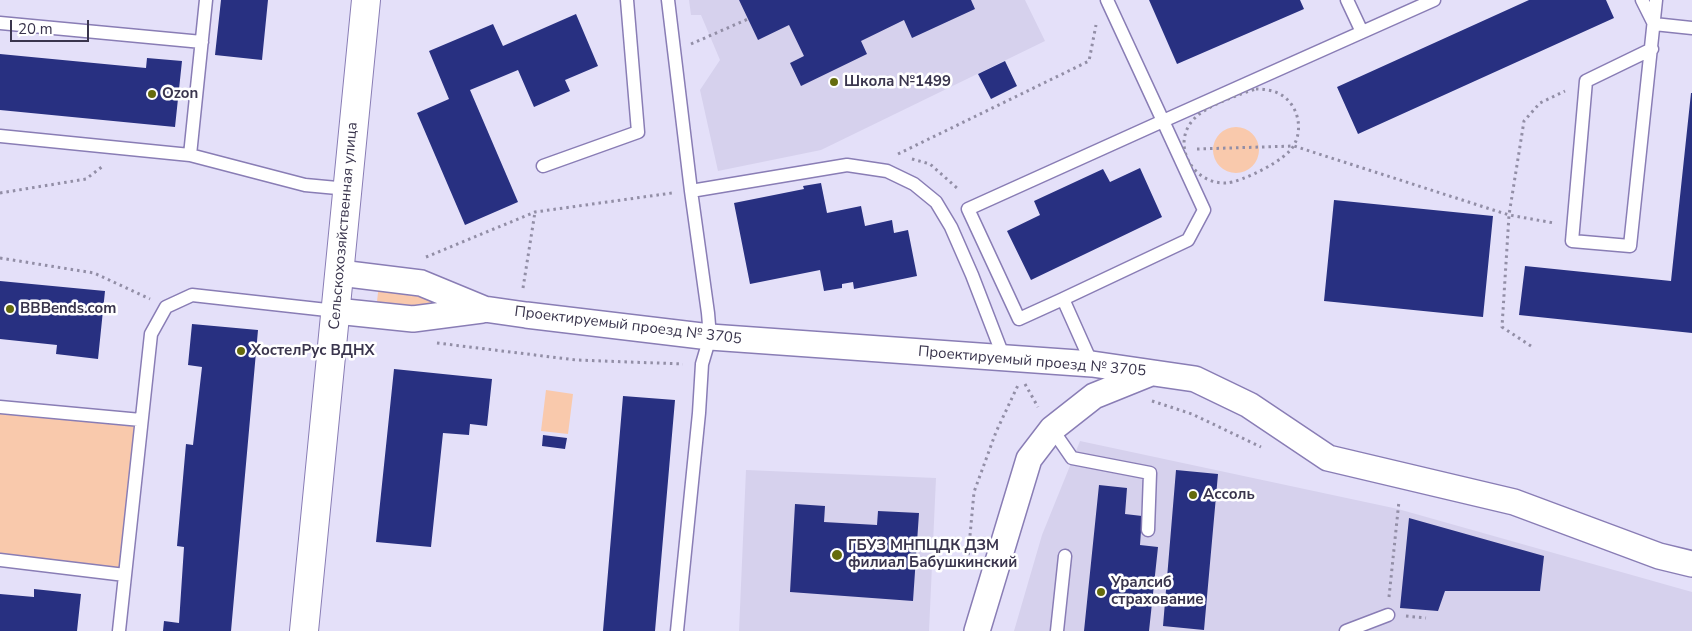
<!DOCTYPE html>
<html>
<head>
<meta charset="utf-8">
<style>
	body { margin:0 }
	#map { position:relative; width:1692px; height:631px; overflow:hidden; background:#e4e0f9; font-family:"Nunito Sans",sans-serif }
	canvas { display:block }
	.scale { position:absolute; left:10px; top:20px; width:79px; height:22px; box-sizing:border-box; border:2px solid #3a354d; border-top:0; padding-left:6px; font-size:15px; line-height:18px; white-space:nowrap; color:#3a354d; -webkit-text-stroke:4px #fff; paint-order:stroke }
</style>
</head>
<body>
<div id="map">
<canvas width="1692" height="631"></canvas>
<div class="scale">20 m</div>
</div>
<script>
const ctx = document.querySelector('canvas').getContext('2d');
ctx.lineJoin = 'round';
function fill(path, color) {
  ctx.fillStyle = color;
  ctx.fill(path, 'evenodd');
}
function trace(path, color, width, dash) {
  ctx.strokeStyle = color;
  ctx.lineWidth = width;
  ctx.lineCap = dash ? 'butt' : 'round';
  ctx.setLineDash(dash || []);
  ctx.stroke(path);
}
function write(font, color, halo, rows, align = 'center') {
  ctx.font = font + ' "Nunito Sans",sans-serif';
  ctx.lineWidth = 5;
  ctx.setLineDash([]);
  ctx.textBaseline = 'middle';
  ctx.strokeStyle = halo;
  ctx.fillStyle = color;
  for (const [text, x, y, turn = 0] of rows) {
    ctx.save();
    ctx.translate(x, y);
    ctx.rotate((+turn || 0) * Math.PI / 180);
    ctx.textAlign = isNaN(turn) ? turn : align;
    if (halo) ctx.strokeText(text, 0, 0);
    ctx.fillText(text, 0, 0);
    ctx.restore();
  }
}
fill(new Path2D(`
	M689 0H1025L1045 41 821 150 718 171 700 90 720 60 701 15H691Z
	M1080 441 1398 509 1692 592V631H1014L1042 535Z
	M746 470 936 478 929 631H739Z`), '#d6d1ed');
fill(new Path2D(`
	M1213 150a23 23 0 1 1 46 0a23 23 0 1 1-46 0Z
	M379 284 457 307 376 310Z
	M546 390 573 394 568 434 541 431Z
	M0 407 141 420 125 575 0 560Z`), '#f9c9ac');
fill(new Path2D(`
	M221 0H268L262 60 215 55Z
	M739 0H971L975 9 912 38 904 20 861 41 867 54 801 86 790 63 804 56 789 25 758 40Z
	M1149 0H1300L1304 9 1177 64Z
	M1529 0H1606L1614 18 1358 134 1337 87Z
	M576 14 598 66 565 80 570 91 534 107 518 70 470 90 518 202 465 225 417 113 449 99 429 51 493 24 503 46Z
	M0 54 146 68 147 58 182 61 175 127 0 110Z
	M1005 61 1017 86 991 99 978 74Z
	M1691 93H1692V333L1519 315 1525 266 1671 281Z
	M1140 168 1162 217 1031 280 1007 231 1040 215 1034 201 1103 169 1110 182Z
	M821 183 827 213 861 206 865 226 892 220 894 233 908 230 917 276 854 289 853 282 842 284V288L824 291 820 270 750 284 734 203 804 189 803 186Z
	M1334 200 1493 216 1483 317 1324 301Z
	M0 281 105 291 98 359 56 354 57 345 0 339Z
	M192 324 258 330 231 631H163L164 621 179 623 184 547 177 546 186 444 193 445 202 367 188 365Z
	M394 369 492 379 487 426 470 424 469 435 443 433 431 547 376 542Z
	M623 396 675 400 655 631H603Z
	M543 435 567 438 565 449 542 446Z
	M1176 470 1218 474 1204 630 1163 626Z
	M1099 485 1127 488 1125 514 1142 516 1140 545 1158 547 1149 631H1084Z
	M795 504 825 506 824 522 877 525 878 511 919 513 913 601 790 592Z
	M1409 518 1544 556 1540 591H1445L1438 611 1400 608Z
	M34 589 81 594 77 631H0V594L34 597Z`), '#283081');
const service = new Path2D(`
	M668 0 691 191 708 313 710 337 702 364 699 413 677 631
	M1107 0 1163 121
	M1347 0 1362 32
	M1642 0 1654 24 1692 28
	M0 23 202 42
	M1652 49 1586 81 1572 241 1630 246 1656 0
	M0 136 190 155 305 185 348 189
	M190 155 206 0
	M543 166 638 132 627 0
	M691 191 847 165 887 171 914 184 936 202 951 227 972 275 1004 358
	M1063 299 1019 319 968 209 1163 121
	M1092 364 1063 299 1188 240 1204 210 1163 121 1434 0
	M0 407 141 420
	M1052 429 1072 458 1150 473 1148 530
	M0 560 125 575
	M119 631 151 334 166 307 192 295 336 311
	M1057 631 1065 556
	M1346 631 1388 615`);
const minor = new Path2D(`
	M340 273 421 283 484 309 526 315 710 337 1092 364 1195 379 1249 405 1328 458 1514 502 1659 556 1692 564
	M336 311 413 319 482 310
	M977 631 1029 459 1052 429 1094 396 1151 373`);
const secondary = new Path2D(`
	M304 631 366 0`);
trace(service, '#897db5', 15);
trace(minor, '#897db5', 28);
trace(secondary, '#897db5', 30);
trace(new Path2D(`
	M691 44 748 19
	M1256 89C1263 89 1271 90 1278 93 1297 102 1304 127 1294 145 1287 160 1242 182 1226 183 1190 184 1169 140 1197 116 1209 105 1240 94 1256 89Z
	M1197 149 1294 146 1509 215 1554 223
	M898 154 1089 61 1096 25
	M912 159 930 164 957 188 959 191
	M0 193 86 179 103 166
	M426 257 535 212 672 193
	M0 258 94 273 150 299
	M523 288 535 212
	M437 343 576 360 683 364
	M1531 346 1502 327 1509 215 1524 121 1540 103 1565 91
	M1025 384 1038 407
	M1152 401 1192 414 1261 447
	M967 568 974 492 996 432 1019 383
	M1389 597 1399 501
	M1406 616 1426 618`), '#928ea6', 3, [2.5, 4]);
trace(service, '#fff', 12);
trace(minor, '#fff', 25);
trace(secondary, '#fff', 28);
for (const [x, y, r, color] of [
	[834,82,5,"#656b0d"],
	[152,94,5,"#656b0d"],
	[10,309,5,"#656b0d"],
	[241,351,5,"#656b0d"],
	[1193,495,5,"#656b0d"],
	[837,555,6,"#656b0d"],
	[1101,592,5,"#656b0d"]
]) {
  const dot = new Path2D();
  dot.arc(x, y, r, 0, 2 * Math.PI);
  ctx.fillStyle = color;
  ctx.fill(dot);
  trace(dot, '#fff', 2);
}
write('bold 15px', '#3a354d', '#fff', [
	["Школа №1499",844,82],
	["Ozon",162,94],
	["BBBends.com",20,309],
	["ХостелРус ВДНХ",251,351],
	["Ассоль",1203,495],
	["ГБУЗ МНПЦДК ДЗМ",848,546],
	["филиал Бабушкинский",848,563],
	["Уралсиб",1111,583],
	["страхование",1111,600]
], 'left');
write('15px', '#3a354d', '#fff', [
	["Сельскохозяйственная улица",344,226,-85],
	["Проектируемый проезд № 3705",628,326,7],
	["Проектируемый проезд № 3705",1032,362,5]
]);
</script>
</body>
</html>
